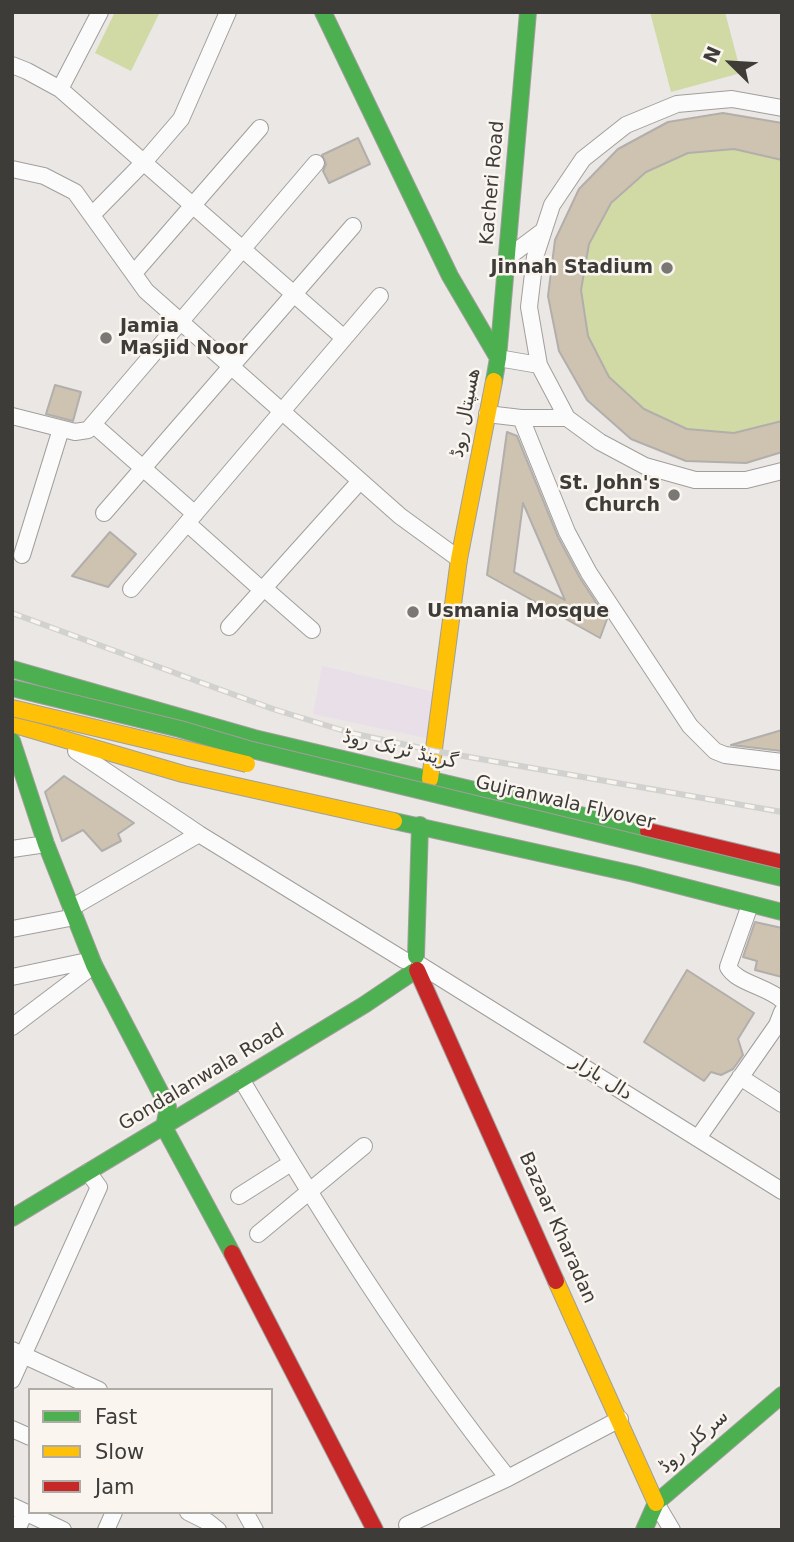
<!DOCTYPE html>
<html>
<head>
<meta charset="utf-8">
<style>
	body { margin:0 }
	#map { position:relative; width:794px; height:1542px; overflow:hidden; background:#eae7e4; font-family:"DejaVu Sans",sans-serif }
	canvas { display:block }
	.frame { position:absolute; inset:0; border:14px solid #3d3c39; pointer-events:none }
	.legend { position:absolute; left:28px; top:1388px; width:245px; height:126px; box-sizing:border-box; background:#faf5ef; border:2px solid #aeaba6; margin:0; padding:9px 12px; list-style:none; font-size:21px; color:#3d3c39 }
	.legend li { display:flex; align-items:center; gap:14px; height:35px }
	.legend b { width:35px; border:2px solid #aeaba6 }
	.north { position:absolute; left:696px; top:28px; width:70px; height:70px; -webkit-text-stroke:5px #faf5ef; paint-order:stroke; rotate:294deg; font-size:19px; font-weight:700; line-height:28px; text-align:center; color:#3d3c39 }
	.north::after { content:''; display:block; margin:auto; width:24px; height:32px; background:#3d3c39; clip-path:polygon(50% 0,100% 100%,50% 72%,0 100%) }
</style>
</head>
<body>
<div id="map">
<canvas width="794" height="1542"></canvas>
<div class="frame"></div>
<ul class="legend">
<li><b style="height:9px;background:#4caf50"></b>Fast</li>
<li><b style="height:9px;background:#ffc107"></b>Slow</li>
<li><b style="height:9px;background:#c62828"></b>Jam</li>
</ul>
<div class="north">N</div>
</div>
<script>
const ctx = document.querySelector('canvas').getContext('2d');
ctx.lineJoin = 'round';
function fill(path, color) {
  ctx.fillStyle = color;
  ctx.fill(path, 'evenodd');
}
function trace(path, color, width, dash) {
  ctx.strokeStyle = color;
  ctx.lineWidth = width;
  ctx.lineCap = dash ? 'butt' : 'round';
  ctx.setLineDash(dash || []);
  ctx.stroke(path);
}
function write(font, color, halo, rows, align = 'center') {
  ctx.font = font + ' "DejaVu Sans",Cairo,sans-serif';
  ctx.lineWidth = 5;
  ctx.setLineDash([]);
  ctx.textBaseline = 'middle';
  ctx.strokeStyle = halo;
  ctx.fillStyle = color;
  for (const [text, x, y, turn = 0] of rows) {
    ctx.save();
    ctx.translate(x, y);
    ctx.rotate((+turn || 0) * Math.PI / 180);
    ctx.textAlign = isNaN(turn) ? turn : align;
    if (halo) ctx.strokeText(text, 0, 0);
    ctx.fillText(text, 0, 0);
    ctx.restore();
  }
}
fill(new Path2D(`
	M322 666 439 693 430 739 313 714Z`), '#e9dfe8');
fill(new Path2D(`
	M115 12H160L131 71 95 53Z
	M650 12H725L741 73 671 92Z
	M723 113 782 124V452L746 463 686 461 631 439 587 400 559 351 548 296 579 189 618 149 668 122Z`), '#d1daa5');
const building = new Path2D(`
	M723 113 782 123V160L734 149 688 153 646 172 611 203 589 244 581 290 588 336 609 377 644 409 687 429 734 433 782 421V452L746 463 686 461 631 439 587 400 559 351 548 296 555 240 579 189 618 149 668 122Z
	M358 138 370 164 329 183 323 171 326 164 322 155Z
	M55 385 81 392 73 421 46 414Z
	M507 432 517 436 558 537 580 578 607 619 600 638 487 575ZM523 503 565 600 514 572Z
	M110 532 136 554 108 587 72 576Z
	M782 730V751L731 745Z
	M64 776 134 823 118 834 121 841 102 851 83 830 62 841 45 792Z
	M755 922 782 928V977L755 970 757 961 743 957Z
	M687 970 754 1013 738 1039 743 1055 733 1069 721 1075 711 1072 704 1081 644 1042Z`);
fill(building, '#cec3b0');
trace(building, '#b1aeac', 2);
const street = new Path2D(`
	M12 65 27 71 60 89 344 338
	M60 89 100 12
	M782 108 732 99 677 104 626 125 583 159 552 205 535 257 529 307 539 365 567 418 600 442 645 466 695 480H746L782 471
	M12 169 44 176 75 192 146 291 400 516 459 559
	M93 214 144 162 181 119 228 12
	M507 258 543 231
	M134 273 260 128
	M498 358 539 365
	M487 414 521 418H567
	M12 416 75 432 88 430 316 163
	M521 418 567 532 589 573 690 726 715 751 725 755 782 762
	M94 425 195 514
	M104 513 353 226
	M187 523 262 590
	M22 555 61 429
	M264 588 312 630
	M131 589 380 296
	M229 627 360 481
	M76 751 199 834 404 960
	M12 849 46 844
	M750 905 728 967C737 983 766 986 782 1000
	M71 908 199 834
	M12 929 75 917
	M420 965 782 1191
	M12 977 92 960
	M12 1027 94 965
	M740 1077 782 1104
	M241 1079C324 1218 407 1351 508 1478
	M698 1138 777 1025 782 1012
	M239 1196 291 1163
	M258 1234 364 1146
	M12 1350 99 1390
	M12 1380 99 1187 88 1172
	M12 1429 30 1437
	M656 1503 672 1530
	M12 1506 63 1530
	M188 1512 208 1522 218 1530
	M245 1512 255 1530
	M407 1525 508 1478 620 1419
	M17 1530 25 1512
	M106 1530 114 1512`);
const fast = new Path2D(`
	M323 12 450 276 498 358
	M494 381 498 358 528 12
	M12 669 254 738 648 831
	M12 741 46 844 94 965 168 1107 164 1127 232 1253
	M394 821 634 874 782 912
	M416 956 420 825
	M12 1218 364 1005 413 972
	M644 1530 656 1503 782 1395`);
const slow = new Path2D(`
	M12 724 183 774 394 821
	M430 779 459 559 494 381
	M556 1281 656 1503`);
const jam = new Path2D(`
	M648 831 782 863
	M417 970 556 1281
	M232 1253 375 1530`);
trace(street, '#a19f9c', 18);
trace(fast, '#a19f9c', 18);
trace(slow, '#a19f9c', 18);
trace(jam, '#a19f9c', 18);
trace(street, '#fcfbfb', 16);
trace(fast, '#4caf50', 16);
trace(slow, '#ffc107', 16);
trace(jam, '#c62828', 16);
const rail = new Path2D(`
	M12 613 273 709 351 733 435 751 782 812`);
trace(rail, '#d1d1d0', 6);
trace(rail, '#faf5ef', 3.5, [10]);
const fastBridge = new Path2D(`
	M12 688 180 729 248 749 782 878`);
const slowBridge = new Path2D(`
	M12 708 247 764`);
trace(fastBridge, '#a19f9c', 18, []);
trace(slowBridge, '#a19f9c', 18, []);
trace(fastBridge, '#4caf50', 16);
trace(slowBridge, '#ffc107', 16);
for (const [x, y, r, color] of [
	[667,268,7,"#7a7875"],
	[106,338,7,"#7a7875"],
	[674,495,7,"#7a7875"],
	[413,612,7,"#7a7875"]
]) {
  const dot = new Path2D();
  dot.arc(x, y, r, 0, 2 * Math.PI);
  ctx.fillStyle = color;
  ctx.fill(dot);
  trace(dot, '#faf5ef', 2.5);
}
write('19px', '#3d3c39', '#faf5ef', [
	["Kacheri Road",493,183,-85],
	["ھسپتال روڈ",466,413,-79],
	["گرینڈ ٹرنک روڈ",400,750,13],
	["Gujranwala Flyover",565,803,13],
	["Gondalanwala Road",202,1078,-31],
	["دال بازار",601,1078,32],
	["Bazaar Kharadan",557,1228,66],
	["سرکلر روڈ",694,1442,-41]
]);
write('bold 19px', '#3d3c39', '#faf5ef', [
	["Jinnah Stadium",653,268],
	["Jamia",120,327,"left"],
	["Masjid Noor",120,349,"left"],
	["St. John's",660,484],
	["Church",660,506],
	["Usmania Mosque",427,612,"left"]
], 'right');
</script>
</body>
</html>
